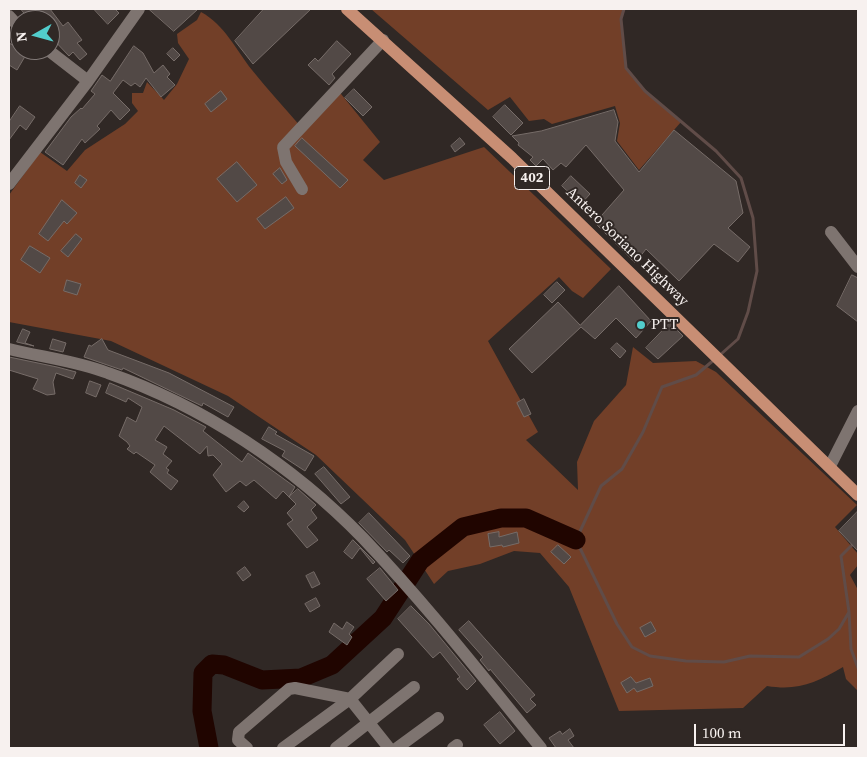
<!DOCTYPE html>
<html>
<head>
<meta charset="utf-8">
<style>
	body { margin:0 }
	#map { position:relative; width:867px; height:757px; overflow:hidden; background:#302825; font-family:"Source Serif 4",serif }
	canvas { display:block }
	.frame { position:absolute; inset:0; border:10px solid #f7f1ef; pointer-events:none }
	.north { position:absolute; left:10px; top:10px; width:50px; height:50px; box-sizing:border-box; background:#302825; border:1px solid #807876; border-radius:50%; rotate:263deg; font-size:14px; font-weight:700; line-height:20px; text-align:center; color:#f7f1ef }
	.north::after { content:''; display:block; margin:auto; width:18px; height:22px; background:#52cdcc; clip-path:polygon(50% 0,100% 100%,50% 72%,0 100%) }
	.scale { position:absolute; left:694px; top:724px; width:151px; height:22px; box-sizing:border-box; border:2px solid #f7f1ef; border-top:0; padding-left:6px; font-size:15px; line-height:18px; white-space:nowrap; color:#f7f1ef; -webkit-text-stroke:4px #302825; paint-order:stroke }
</style>
</head>
<body>
<div id="map">
<canvas width="867" height="757"></canvas>
<div class="frame"></div>
<div class="north">N</div>
<div class="scale">100 m</div>
</div>
<script>
const ctx = document.querySelector('canvas').getContext('2d');
ctx.lineJoin = 'round';
function fill(path, color) {
  ctx.fillStyle = color;
  ctx.fill(path, 'evenodd');
}
function trace(path, color, width, dash) {
  ctx.strokeStyle = color;
  ctx.lineWidth = width;
  ctx.lineCap = dash ? 'butt' : 'round';
  ctx.setLineDash(dash || []);
  ctx.stroke(path);
}
function write(font, color, halo, rows, align = 'center') {
  ctx.font = font + ' "Source Serif 4",serif';
  ctx.lineWidth = 4;
  ctx.setLineDash([]);
  ctx.textBaseline = 'middle';
  ctx.strokeStyle = halo;
  ctx.fillStyle = color;
  for (const [text, x, y, turn = 0] of rows) {
    ctx.save();
    ctx.translate(x, y);
    ctx.rotate((+turn || 0) * Math.PI / 180);
    ctx.textAlign = isNaN(turn) ? turn : align;
    if (halo) ctx.strokeText(text, 0, 0);
    ctx.fillText(text, 0, 0);
    ctx.restore();
  }
}
fill(new Path2D(`
	M371 9H624L621 19 627 68 645 91 681 122 639 170 617 141 620 123 615 106 552 124 544 119 529 121 510 97 488 110Z
	M201 12C225 25 236 50 252 70 268 90 285 108 301 127L337 89 380 142 363 160 384 180 484 147 611 269 583 298 572 291 559 277 488 341 538 432 526 440 578 490 577 462 594 421 626 385 633 347 653 363 696 361 716 372 857 505 835 527 858 554V565L850 575 858 590V691L846 679 843 667C816 683 798 691 767 686L743 708 619 711 569 587 540 553 514 551 480 564 448 571 434 584 405 540 316 455 228 396 111 341 9 322V195L40 152 67 171 85 150 125 124 138 111 132 103V93H143L147 82 164 100 177 84 189 59 178 43 177 34 197 20Z`), '#723f28');
trace(new Path2D(`
	M624 9 621 19 626 68 645 91 716 151 741 178 753 218 757 271 748 312 738 339 720 355
	M715 359 696 375 662 387 643 432 622 469 601 486 576 540 617 624 632 647 650 656 686 661 724 662 750 656 799 657 828 639 839 629 849 612 841 556 858 539
	M849 612 851 649 858 668`), '#604c48', 3);
trace(new Path2D(`
	M209 748 202 711 203 673 212 664 224 665 262 680 301 678 332 665 383 618 420 561 463 527 501 518H526L576 540`), '#200500', 19);
const building = new Path2D(`
	M21 9H50L63 26 68 22 82 40 77 43 87 54 80 60 73 52 69 56 50 36V20H30Z
	M94 9H115L119 13 108 24Z
	M149 9H198L174 31Z
	M264 9H311L253 64 235 41Z
	M337 41 351 54 332 74 335 78 329 85 308 65 315 58 318 61Z
	M9 43 27 53 17 70 9 65Z
	M134 46 143 53 154 73 163 65 170 74 167 77 175 85 161 97 146 78 140 87 135 83 131 86 123 80 113 93 130 110 120 120 111 110 97 126 100 129 85 143 82 139 63 165 45 152 71 117 81 108 82 109 95 94 91 91 102 75 110 81Z
	M173 48 180 55 174 61 167 54Z
	M354 89 372 107 363 116 345 98Z
	M221 91 227 99 211 112 205 104Z
	M505 105 523 123 511 135 493 117Z
	M20 106 35 117 26 130 20 125 9 140V122Z
	M614 110 618 122 615 141 639 172 674 130 736 181 743 213 728 228 750 247 738 262 714 244 679 281 646 249 635 263 595 223 624 190 586 145 566 167 561 163 553 170 543 159 536 166 530 160 533 157 518 145 519 143 512 136 541 131Z
	M302 138 348 180 340 188 295 146Z
	M460 138 465 144 455 152 451 146Z
	M237 162 257 185 237 202 217 179Z
	M280 168 287 180 282 184 273 174Z
	M80 175 87 180 81 188 75 183Z
	M571 176 590 194 581 204 562 186Z
	M286 197 294 208 265 229 257 219Z
	M62 200 77 213 67 224 64 221 48 241 39 234Z
	M76 234 82 239 68 257 61 251Z
	M30 246 50 258 40 273 21 260Z
	M852 275 858 278V322L837 306Z
	M67 280 81 284 77 295 64 291Z
	M557 282 565 290 552 303 544 295Z
	M619 286 651 321 636 338 616 318 595 339 581 327 532 373 509 349 558 302 580 325Z
	M670 323 683 336 658 359 646 348Z
	M23 329 30 332 25 343 34 346 17 342Z
	M53 339 66 343 63 352 50 349Z
	M102 339 108 350 169 373 234 407 228 417 203 403 202 406 123 368 122 370 84 357 89 345 91 346Z
	M617 343 626 351 620 358 611 349Z
	M9 357 57 367 76 372 73 379 56 373 53 382 55 394 47 395 33 389 38 379 9 370Z
	M90 381 101 385 96 397 86 393Z
	M110 383 174 410 206 427 203 431 242 462 248 453 295 487 289 497 283 491 276 499 254 480 246 486 240 481 226 492 213 475 222 464 213 455 208 456 207 446 200 454 164 426 155 440 167 447 163 454 172 461 166 468 169 470 167 473 178 481 171 490 150 472 155 465 136 452 134 454 127 449 130 446 127 442 119 436 127 417 136 422 142 407 128 398 126 402 106 393Z
	M524 399 531 414 524 417 517 403Z
	M269 427 277 432 275 434 314 456 305 471 282 456 285 451 262 439Z
	M324 467 350 497 341 504 315 474Z
	M298 489 316 505 311 510 317 518 307 527 318 540 307 548 287 524 293 520 287 513 296 504 289 497Z
	M244 501 249 507 244 512 238 507Z
	M858 511V551L839 531Z
	M369 513 410 556 403 563 389 550 387 552 359 523Z
	M499 532V537L517 532 519 543 503 547 502 545 490 547 488 534Z
	M353 540 375 562 373 564 360 548 352 559 344 552Z
	M558 545 571 557 564 564 551 552Z
	M245 567 251 575 243 581 237 573Z
	M380 568 398 590 386 601 367 579Z
	M314 572 320 584 312 588 306 576Z
	M316 598 320 606 310 612 305 604Z
	M411 606 429 624 476 681 467 690 457 679 460 677 440 652 433 658 398 619Z
	M469 621 535 695 530 699 536 705 527 713 490 669 489 671 480 660 483 657 459 630Z
	M347 622 354 627 349 634 352 637 347 645 329 632 334 623 342 629Z
	M651 622 656 631 645 637 640 628Z
	M631 677 636 683 650 678 653 686 637 692 634 688 627 693 621 683Z
	M500 712 515 731 500 744 484 725Z
	M570 729 574 736 568 740 574 748H556L549 738 560 731 562 734Z`);
fill(building, '#524946');
trace(building, '#766c68', 1);
trace(new Path2D(`
	M9 16 20 28
	M48 50 88 81
	M9 184 88 81 139 9
	M302 189 286 162 283 147 383 40
	M831 232 858 267
	M9 349C41 357 77 361 108 373 203 406 293 466 363 538 426 604 483 677 541 748
	M830 466 858 411
	M247 748 238 740 239 732 289 689 295 688 350 699 389 748
	M283 748 350 699 398 654
	M336 748 414 687
	M397 748 438 718
	M453 748 457 745`), '#7e7470', 12);
trace(new Path2D(`
	M347 9 512 158 858 495`), '#c88e74', 12);
for (const [x, y, r, color] of [
	[641,325,5,"#52cdcc"]
]) {
  const dot = new Path2D();
  dot.arc(x, y, r, 0, 2 * Math.PI);
  ctx.fillStyle = color;
  ctx.fill(dot);
  trace(dot, '#302825', 2);
}
for (const [x, y, w] of [
	[532,178,35]
]) {
  const box = new Path2D();
  box.roundRect(x - w / 2, y - 11.5, w, 23, 4);
  ctx.fillStyle = '#302825';
  ctx.fill(box);
  trace(box, '#f7f1ef', 1);
}
write('bold 14px', '#f7f1ef', null, [
	["402",532,178]
]);
write('15px', '#f7f1ef', '#302825', [
	["Antero Soriano Highway",627,247,44]
]);
write('15px', '#f7f1ef', '#302825', [
	["PTT",651,325]
], 'left');
</script>
</body>
</html>
